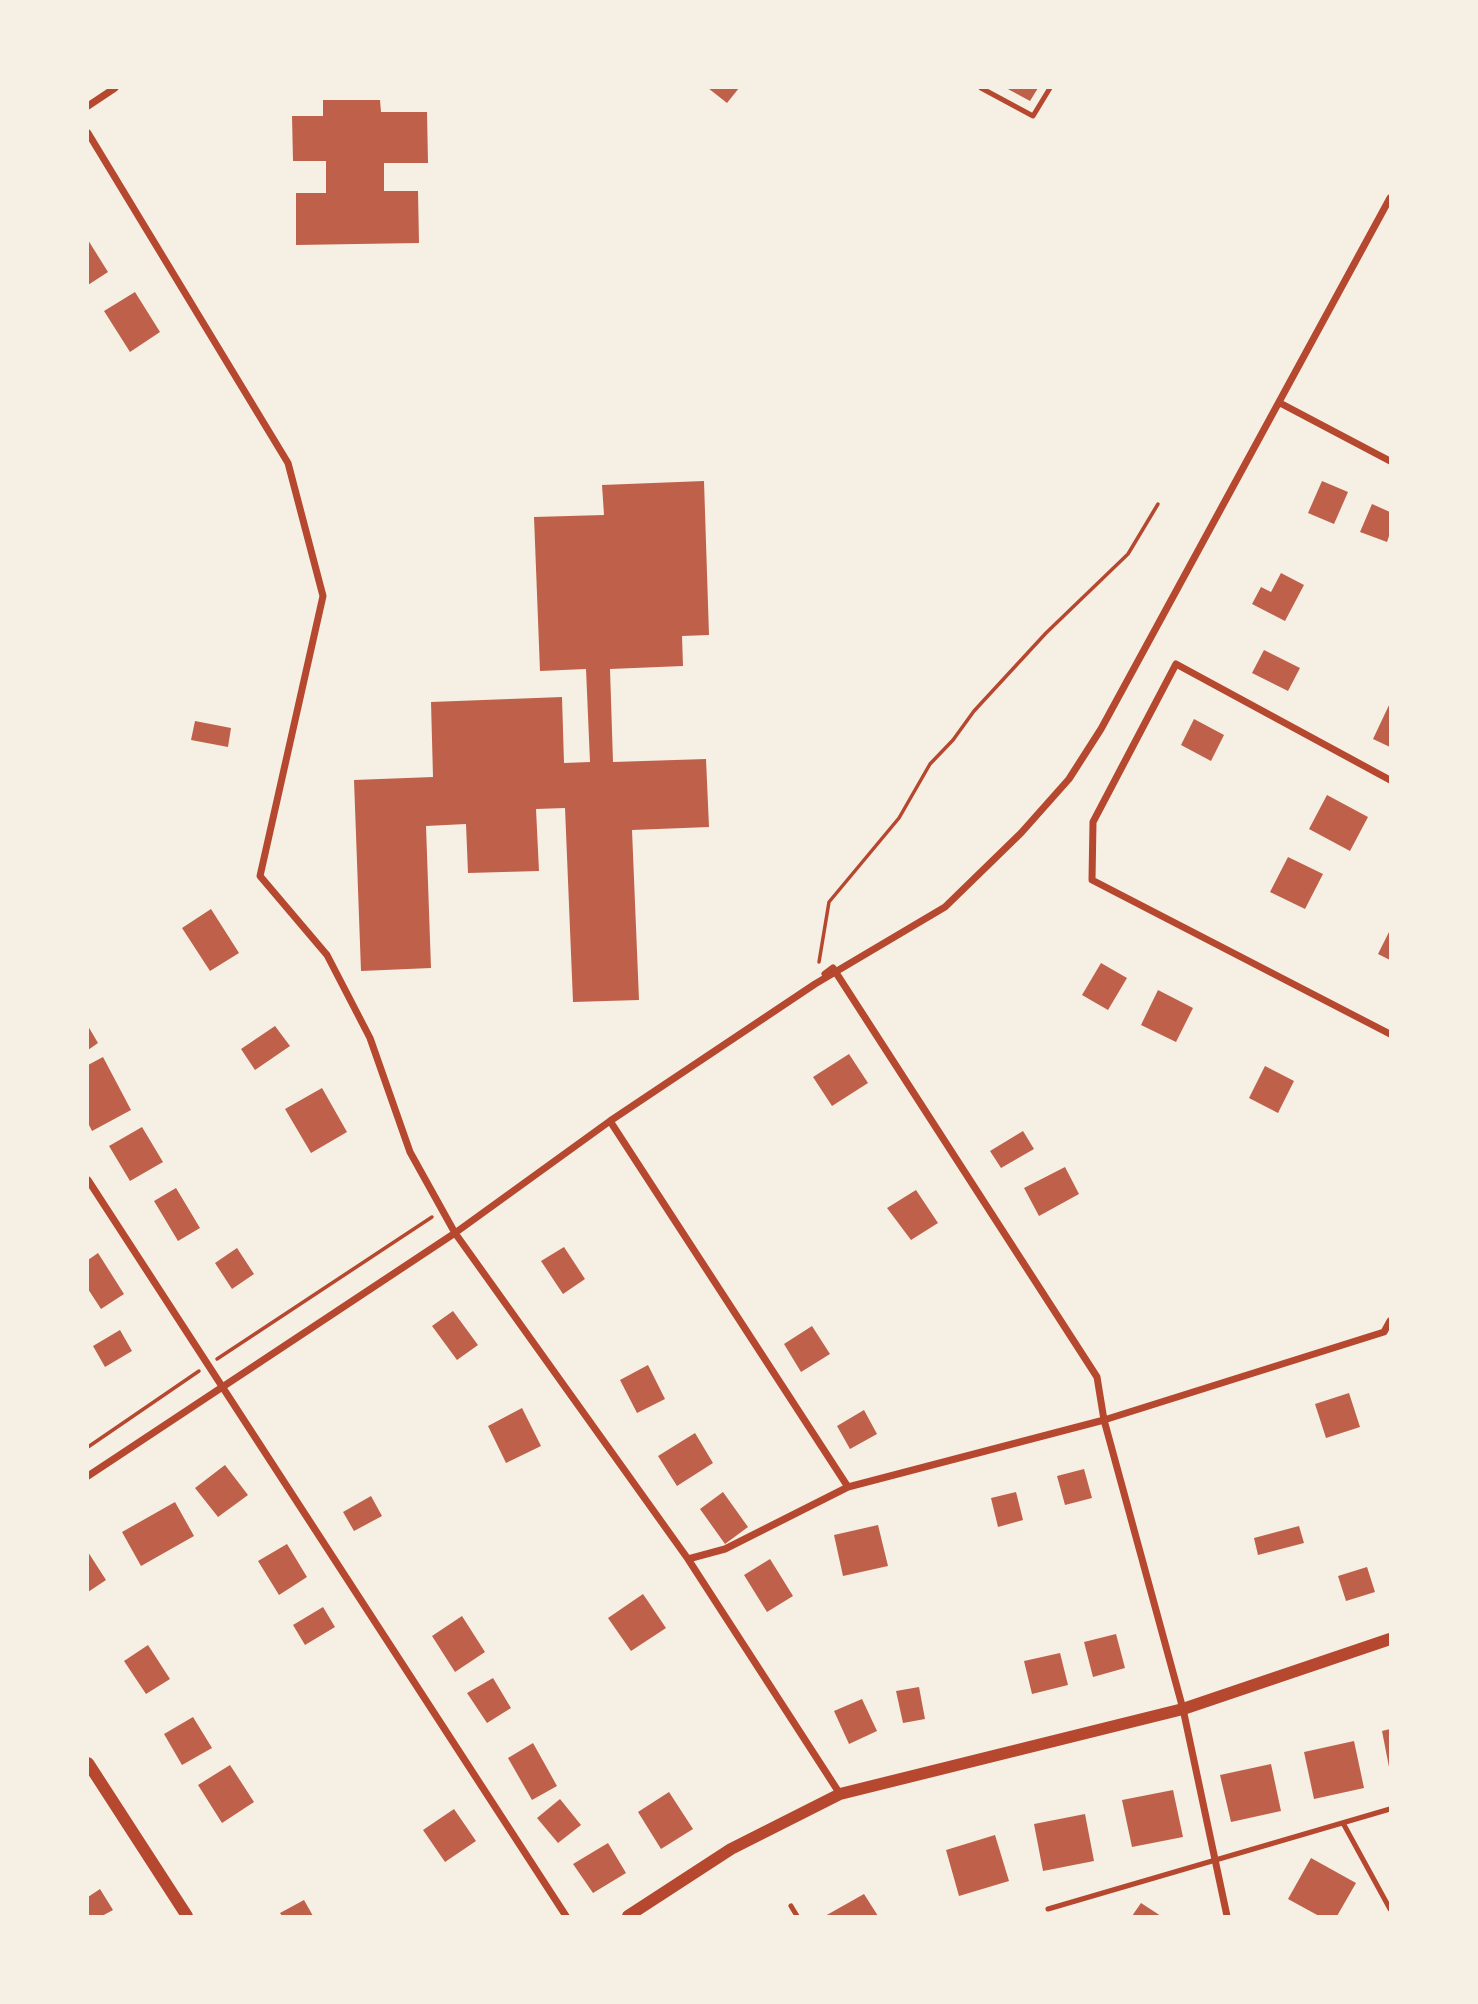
<!DOCTYPE html>
<html>
<head>
<meta charset="utf-8">
<style>
	body { margin:0 }
	#map { position:relative; width:1478px; height:2004px; overflow:hidden; background:#f6efe4; font-family:"Work Sans",sans-serif }
	canvas { display:block }
	.frame { position:absolute; inset:0; border:89px solid #f6efe4; pointer-events:none }
</style>
</head>
<body>
<div id="map">
<canvas width="1478" height="2004"></canvas>
<div class="frame"></div>
</div>
<script>
const ctx = document.querySelector('canvas').getContext('2d');
ctx.lineJoin = 'round';
function fill(path, color) {
  ctx.fillStyle = color;
  ctx.fill(path, 'evenodd');
}
function trace(path, color, width, dash) {
  ctx.strokeStyle = color;
  ctx.lineWidth = width;
  ctx.lineCap = dash ? 'butt' : 'round';
  ctx.setLineDash(dash || []);
  ctx.stroke(path);
}
fill(new Path2D(`
	M708 88H739L727 103Z
	M1006 88H1038L1030 101Z
	M323 100H380L381 112H427L428 163H384V191H418L419 243 296 245V193H326V161H293L292 116H323Z
	M88 240 108 272 88 285Z
	M135 292 160 332 130 352 104 311Z
	M704 481 709 635 682 636 683 666 610 669 613 762 706 759 709 827 632 830 639 1000 573 1002 565 808 536 809 539 871 468 873 466 824 426 826 431 968 361 971 354 780 433 777 431 702 562 697 564 763 590 762 586 669 540 671 534 517 604 515 602 485Z
	M1322 481 1348 492 1334 524 1308 513Z
	M1372 504 1390 512V533L1387 542 1360 532Z
	M1281 573 1304 585 1285 621 1252 604 1261 587 1271 592Z
	M1264 650 1300 668 1288 691 1252 673Z
	M1390 703V747L1373 739Z
	M1194 719 1224 735 1211 761 1181 745Z
	M195 721 231 728 228 747 191 740Z
	M1327 795 1368 817 1350 851 1309 829Z
	M1288 857 1323 874 1305 909 1270 892Z
	M211 909 239 953 210 971 182 928Z
	M1390 930V960L1378 954Z
	M1101 963 1127 978 1108 1010 1082 995Z
	M1158 990 1193 1008 1176 1042 1141 1025Z
	M88 1026 98 1043 88 1050Z
	M275 1026 290 1046 255 1070 241 1049Z
	M849 1054 868 1083 832 1106 813 1077Z
	M103 1057 131 1110 92 1131 88 1123V1065Z
	M1265 1066 1294 1081 1278 1113 1249 1098Z
	M322 1088 347 1132 311 1153 285 1109Z
	M142 1127 163 1162 130 1181 109 1146Z
	M1023 1131 1034 1149 1001 1168 990 1151Z
	M1065 1167 1079 1194 1039 1216 1024 1188Z
	M176 1188 200 1228 178 1241 154 1201Z
	M916 1190 938 1223 911 1240 887 1208Z
	M564 1247 585 1279 563 1294 541 1261Z
	M237 1248 254 1274 232 1289 215 1263Z
	M98 1253 124 1294 101 1309 88 1289V1260Z
	M453 1311 478 1345 457 1360 432 1326Z
	M812 1326 830 1354 801 1372 784 1344Z
	M120 1330 132 1351 105 1367 93 1346Z
	M648 1365 665 1399 637 1413 620 1380Z
	M1349 1393 1360 1427 1326 1438 1315 1404Z
	M522 1408 541 1446 506 1463 488 1426Z
	M864 1410 877 1434 850 1449 837 1426Z
	M695 1433 713 1463 677 1486 658 1456Z
	M225 1465 248 1495 218 1517 195 1488Z
	M1084 1469 1092 1498 1065 1505 1057 1476Z
	M723 1492 748 1527 725 1544 700 1509Z
	M1016 1492 1023 1520 998 1527 991 1498Z
	M371 1496 382 1516 354 1531 343 1512Z
	M175 1502 194 1536 141 1566 122 1532Z
	M878 1525 888 1566 843 1576 834 1535Z
	M1299 1526 1304 1543 1258 1555 1254 1538Z
	M287 1544 307 1577 279 1595 258 1561Z
	M88 1552 106 1580 88 1592Z
	M770 1559 793 1596 767 1612 744 1575Z
	M1367 1567 1375 1592 1346 1601 1338 1576Z
	M643 1594 666 1628 631 1651 608 1618Z
	M323 1607 335 1627 305 1645 293 1625Z
	M462 1616 485 1652 455 1672 432 1636Z
	M1116 1634 1125 1668 1093 1677 1084 1642Z
	M148 1645 170 1679 146 1694 124 1661Z
	M1060 1653 1068 1685 1032 1694 1024 1661Z
	M493 1678 511 1708 487 1723 467 1693Z
	M919 1687 925 1719 903 1723 896 1691Z
	M862 1699 877 1731 849 1744 834 1711Z
	M193 1717 212 1748 182 1765 164 1734Z
	M1390 1729V1767H1389L1382 1731Z
	M1354 1741 1364 1788 1314 1799 1304 1752Z
	M533 1743 557 1786 532 1800 508 1758Z
	M1271 1764 1281 1811 1231 1822 1220 1775Z
	M230 1765 254 1802 222 1823 198 1785Z
	M1173 1790 1183 1837 1132 1847 1122 1800Z
	M669 1792 693 1829 661 1849 638 1812Z
	M560 1799 581 1825 558 1843 537 1818Z
	M454 1809 476 1841 445 1862 423 1830Z
	M1085 1814 1094 1861 1043 1871 1034 1824Z
	M995 1835 1009 1881 959 1896 946 1850Z
	M608 1843 626 1873 593 1893 573 1864Z
	M1311 1858 1356 1883 1337 1916H1319L1288 1899Z
	M100 1889 113 1910 102 1916H88V1897Z
	M864 1894 878 1916H825Z
	M304 1900 313 1916H282L280 1913Z
	M1141 1903 1161 1916H1132Z`), '#bf614a');
trace(new Path2D(`
	M819 962 829 902 899 818 930 764 953 740 974 711 1046 633 1128 554 1158 504
	M217 1359 432 1217
	M88 1447 199 1371`), '#b5482f', 3.5);
trace(new Path2D(`
	M981 88 1033 116 1050 88
	M1343 1823 1390 1909
	M791 1906 797 1916
	M1048 1909 1390 1809`), '#b5482f', 5);
trace(new Path2D(`
	M88 106 115 88
	M88 133 288 463 323 596 260 876 327 955 370 1038 410 1152 455 1233 688 1559 840 1794
	M1280 403 1390 461
	M1390 780 1176 664 1093 822 1092 880 1390 1034
	M825 974 833 968 1097 1377 1104 1420 1183 1709 1227 1916
	M610 1121 848 1487
	M88 1180 566 1916
	M88 1476 455 1233 610 1121 815 984 945 907 1021 833 1069 779 1101 729 1390 198
	M688 1559 725 1549 848 1487 1104 1420 1384 1332 1390 1321`), '#b5482f', 7);
trace(new Path2D(`
	M88 1763 187 1916
	M628 1916 731 1849 840 1794 1183 1709 1390 1639`), '#b5482f', 12);
</script>
</body>
</html>
